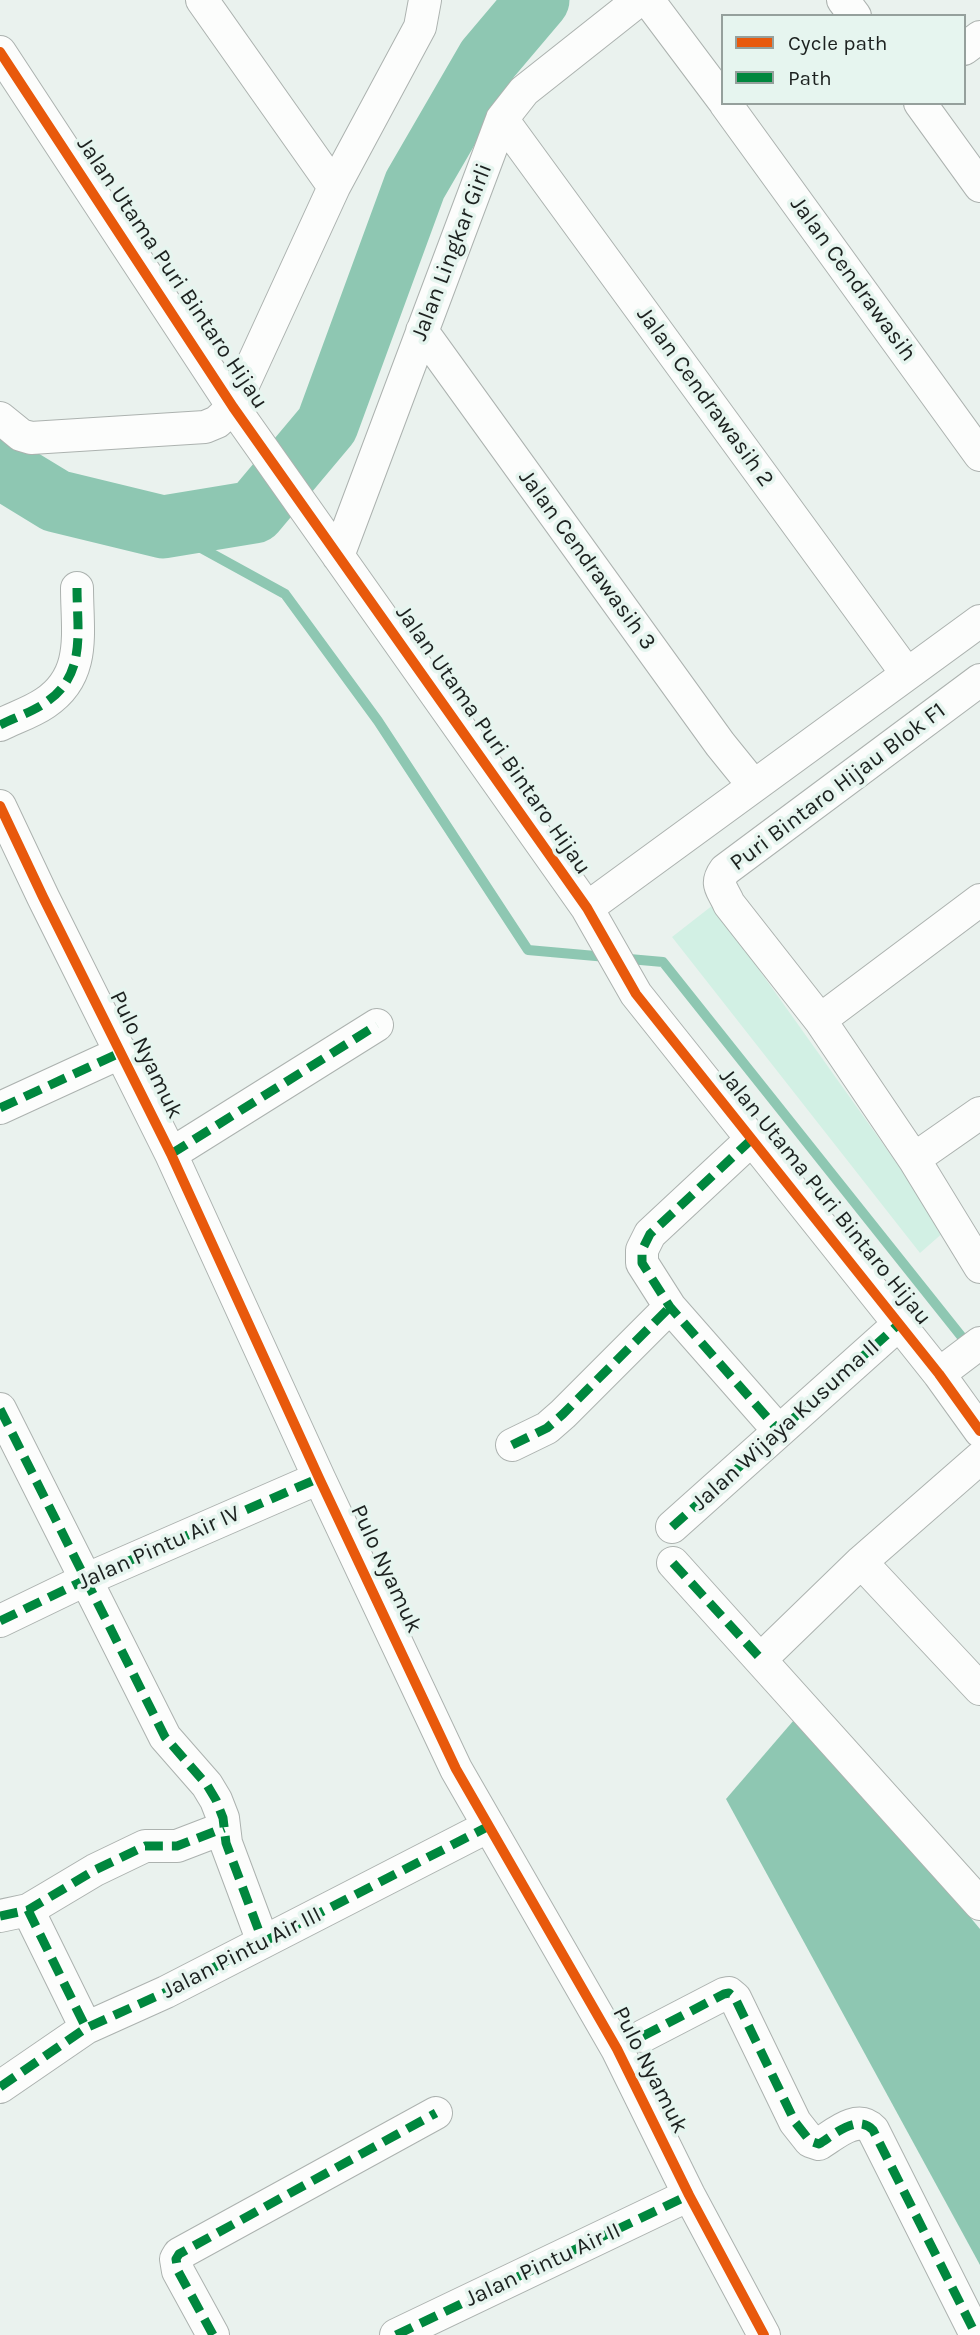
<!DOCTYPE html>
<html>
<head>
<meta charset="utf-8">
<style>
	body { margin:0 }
	#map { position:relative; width:980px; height:2335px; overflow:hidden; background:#eaf2ee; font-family:Karla,sans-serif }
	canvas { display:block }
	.legend { position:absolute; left:721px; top:14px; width:245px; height:91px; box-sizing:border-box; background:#e6f5ef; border:2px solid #95a09c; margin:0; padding:9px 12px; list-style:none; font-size:21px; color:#1c211f }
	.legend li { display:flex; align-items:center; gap:14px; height:35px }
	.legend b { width:35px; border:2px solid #95a09c }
</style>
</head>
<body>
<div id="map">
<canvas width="980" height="2335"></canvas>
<ul class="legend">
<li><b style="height:9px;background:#e8590c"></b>Cycle path</li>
<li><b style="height:9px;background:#00873e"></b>Path</li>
</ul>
</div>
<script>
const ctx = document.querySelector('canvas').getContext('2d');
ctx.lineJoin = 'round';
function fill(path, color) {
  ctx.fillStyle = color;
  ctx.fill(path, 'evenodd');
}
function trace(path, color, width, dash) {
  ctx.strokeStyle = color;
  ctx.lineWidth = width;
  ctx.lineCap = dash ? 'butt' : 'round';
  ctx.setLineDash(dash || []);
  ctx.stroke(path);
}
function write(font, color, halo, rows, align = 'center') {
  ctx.font = font + ' Karla,sans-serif';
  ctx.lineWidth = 7;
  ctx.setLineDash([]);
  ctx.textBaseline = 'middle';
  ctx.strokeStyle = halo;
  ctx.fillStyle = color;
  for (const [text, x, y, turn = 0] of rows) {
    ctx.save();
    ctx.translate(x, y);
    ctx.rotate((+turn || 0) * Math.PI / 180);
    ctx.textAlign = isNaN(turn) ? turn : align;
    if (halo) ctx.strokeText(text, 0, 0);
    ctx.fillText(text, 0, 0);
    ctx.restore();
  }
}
fill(new Path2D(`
	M713 905 945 1231 920 1253 672 937Z`), '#d2f0e4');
fill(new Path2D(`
	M800 1713 980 1929V2265L726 1799Z`), '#8ec7b2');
trace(new Path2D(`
	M163 527 285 594 378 721 528 950 663 962 969 1346`), '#8ec7b2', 10);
trace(new Path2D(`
	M0 467 56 501 163 527 254 512 327 425 415 185 488 59 538 0`), '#8ec7b2', 63);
const minor = new Path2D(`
	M202 0 334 187
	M648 0 723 100
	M843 0 855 16
	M964 49 980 37
	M0 52 233 407 587 908 636 994 939 1374 980 1431
	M725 103 980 455
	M920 103 980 186
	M502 119 907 674
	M422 331 720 744 754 786
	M0 418 21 435 31 438 205 427 217 422 233 407 334 187 420 27 425 0
	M338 556 502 119 524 91 639 0
	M980 680 725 870C714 885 723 889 729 904L820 1020 914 1159 980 1267
	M0 725C14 718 32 712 45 703 87 675 77 632 77 588
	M0 806 43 897 171 1154 319 1478 456 1769 617 2049 689 2195 764 2335
	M587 908 980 621
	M820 1020 980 900
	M0 1108 122 1052
	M752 1139 650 1234 642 1250V1263L670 1307 779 1431
	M171 1154 377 1025
	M914 1159 980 1113
	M939 1374 980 1343
	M0 1409 165 1737 207 1785 216 1800 223 1818 226 1843 263 1942
	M512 1445 547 1428 563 1414 670 1307
	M672 1527 899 1324
	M861 1562 980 1689
	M673 1563 980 1904
	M0 1621 85 1580 319 1478
	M761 1659 861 1562 980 1458
	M28 1910 86 2028
	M0 1916 28 1910 95 1870 145 1846H177L224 1828
	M643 2036 724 1994 729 1993 735 1998 795 2122 810 2141 819 2144C834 2135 857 2113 873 2130L976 2335
	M0 2087 86 2028 166 1992 489 1826
	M213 2335 178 2271 176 2259 179 2254 436 2113
	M396 2335 689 2195`);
trace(minor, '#acb2af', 34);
trace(minor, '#fcfdfc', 32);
trace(new Path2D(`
	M0 725C14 718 32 712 45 703 87 675 77 632 77 588
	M0 1108 122 1052
	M752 1139 650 1234 642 1250V1263L670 1307 779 1431
	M171 1154 377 1025
	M0 1409 165 1737 207 1785 216 1800 223 1818 226 1843 263 1942
	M512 1445 547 1428 563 1414 670 1307
	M672 1527 899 1324
	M673 1563 761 1659
	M0 1621 85 1580 319 1478
	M28 1910 86 2028
	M0 1916 28 1910 95 1870 145 1846H177L224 1828
	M643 2036 724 1994 729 1993 735 1998 795 2122 810 2141 819 2144C834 2135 857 2113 873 2130L976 2335
	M0 2087 86 2028 166 1992 489 1826
	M213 2335 178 2271 176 2259 179 2254 436 2113
	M396 2335 689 2195`), '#00873e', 9, [18, 9]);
trace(new Path2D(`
	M0 52 233 407 587 908 636 994 939 1374 980 1431
	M0 806 43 897 171 1154 319 1478 456 1769 617 2049 689 2195 764 2335`), '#e8590c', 10);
write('23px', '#1c211f', '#e6f5ef', [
	["Jalan Lingkar Girli",452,252,-69],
	["Jalan Utama Puri Bintaro Hijau",172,273,56],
	["Jalan Cendrawasih",853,279,54],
	["Jalan Cendrawasih 2",705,397,54],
	["Jalan Cendrawasih 3",587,560,54],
	["Jalan Utama Puri Bintaro Hijau",493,740,55],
	["Puri Bintaro Hijau Blok F1",838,787,-37],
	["Pulo Nyamuk",146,1055,64],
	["Jalan Utama Puri Bintaro Hijau",825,1197,51],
	["Jalan Wijaya Kusuma II",786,1425,-42],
	["Jalan Pintu Air IV",159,1548,-24],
	["Pulo Nyamuk",386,1569,65],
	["Jalan Pintu Air III",242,1953,-27],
	["Pulo Nyamuk",650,2070,63],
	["Jalan Pintu Air II",543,2265,-25]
]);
</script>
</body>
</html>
